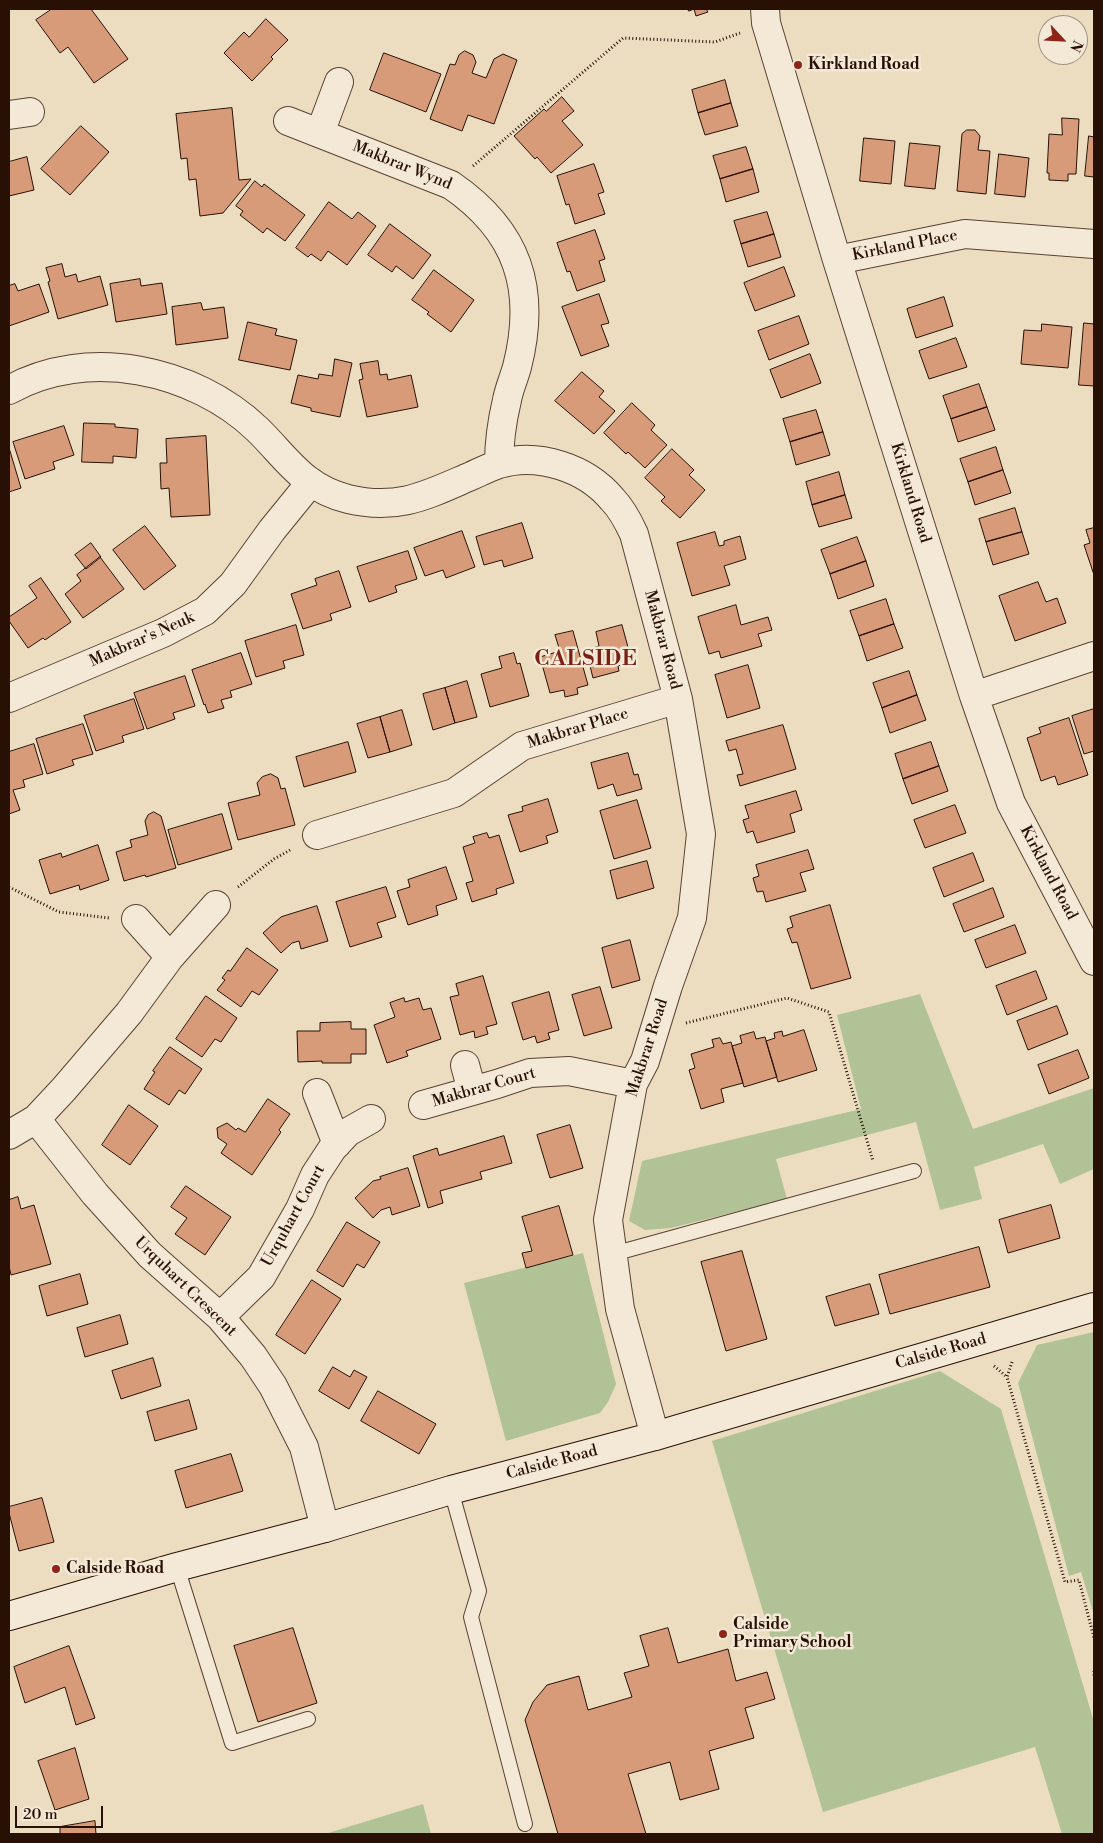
<!DOCTYPE html>
<html>
<head>
<meta charset="utf-8">
<style>
	body { margin:0 }
	#map { position:relative; width:1103px; height:1843px; overflow:hidden; background:#ecddc0; font-family:"Libre Bodoni",serif }
	canvas { display:block }
	.frame { position:absolute; inset:0; border:10px solid #281004; pointer-events:none }
	.north { position:absolute; left:1038px; top:15px; width:50px; height:50px; box-sizing:border-box; background:#f3e9d6; border:1px solid #a29282; border-radius:50%; rotate:115deg; font-size:14px; font-weight:700; line-height:20px; text-align:center; color:#281004 }
	.north::after { content:''; display:block; margin:auto; width:18px; height:22px; background:#8f2418; clip-path:polygon(50% 0,100% 100%,50% 72%,0 100%) }
	.scale { position:absolute; left:15px; top:1806px; width:88px; height:22px; box-sizing:border-box; border:2px solid #281004; border-top:0; padding-left:6px; font-size:15px; line-height:18px; white-space:nowrap; color:#281004; -webkit-text-stroke:4px #f3e9d6; paint-order:stroke }
</style>
</head>
<body>
<div id="map">
<canvas width="1103" height="1843"></canvas>
<div class="frame"></div>
<div class="north">N</div>
<div class="scale">20 m</div>
</div>
<script>
const ctx = document.querySelector('canvas').getContext('2d');
ctx.lineJoin = 'round';
function fill(path, color) {
  ctx.fillStyle = color;
  ctx.fill(path, 'evenodd');
}
function trace(path, color, width, dash) {
  ctx.strokeStyle = color;
  ctx.lineWidth = width;
  ctx.lineCap = dash ? 'butt' : 'round';
  ctx.setLineDash(dash || []);
  ctx.stroke(path);
}
function write(font, color, halo, rows, align = 'center') {
  ctx.font = font + ' "Libre Bodoni",serif';
  ctx.lineWidth = 5;
  ctx.setLineDash([]);
  ctx.textBaseline = 'middle';
  ctx.strokeStyle = halo;
  ctx.fillStyle = color;
  for (const [text, x, y, turn = 0] of rows) {
    ctx.save();
    ctx.translate(x, y);
    ctx.rotate((+turn || 0) * Math.PI / 180);
    ctx.textAlign = isNaN(turn) ? turn : align;
    if (halo) ctx.strokeText(text, 0, 0);
    ctx.fillText(text, 0, 0);
    ctx.restore();
  }
}
fill(new Path2D(`
	M920 994 973 1129 1094 1088V1169L1060 1184 1043 1144 974 1167 982 1199 940 1210 916 1122 776 1159 787 1199 671 1228 645 1230 629 1221 642 1161 861 1109 837 1015Z
	M583 1253 616 1384 608 1402 600 1413 506 1441 464 1283Z
	M1094 1332V1615L1081 1572 1069 1576 1018 1383 1037 1345Z
	M940 1371 1001 1409 1094 1722V1834H1062L1035 1747 823 1812 712 1441Z
	M423 1804 431 1834H325Z`), '#b2c297');
const building = new Path2D(`
	M52 9H91L128 59 94 83 68 47 60 53 36 20Z
	M688 9H706L708 12 696 16 694 9 689 11Z
	M266 19 288 40 271 57 273 59 252 81 224 53 244 32 249 37Z
	M465 51 473 55 476 62 472 73 486 78 494 59 503 54 517 60 494 124 468 115 462 131 430 119 450 64 455 65 459 55Z
	M384 53 441 74 426 112 370 90Z
	M725 80 731 103 698 113 692 90Z
	M562 97 574 111 562 121 583 145 551 173 537 157 535 159 514 136 544 109 546 111Z
	M731 103 738 126 705 135 698 113Z
	M232 108 239 180 251 179 223 213 200 216 196 179 189 180 187 158 181 159 176 114Z
	M1062 118 1079 119 1076 174H1068V181L1049 180V173H1047L1049 134 1062 135Z
	M81 126 109 152 70 195 41 169Z
	M967 130H975L980 136 978 150 990 151 986 194 957 191 962 134Z
	M1089 136 1094 137V177L1085 176Z
	M864 138 895 141 891 184 860 181Z
	M910 143 940 146 935 189 905 186Z
	M746 147 753 169 720 179 713 156Z
	M999 154 1029 158 1025 197 995 194Z
	M27 157 34 190 9 196V162Z
	M594 164 604 192 598 194 605 214 575 224 569 204 566 205 557 176Z
	M753 169 759 192 726 202 720 179Z
	M255 181 262 187 264 184 305 215 285 241 267 228 263 233 240 215 243 211 236 206Z
	M329 202 352 219 358 212 376 226 347 265 328 251 321 261 311 254 308 257 296 248Z
	M767 212 774 234 741 244 734 221Z
	M390 224 431 255 413 279 396 266 392 272 368 255Z
	M595 230 605 259 599 261 605 281 577 291 570 271 567 272 557 243Z
	M774 234 781 257 748 267 741 244Z
	M62 264 65 277 76 274 78 282 100 276 108 305 58 319 48 282 50 281 46 268Z
	M784 267 795 296 755 311 744 283Z
	M434 270 474 300 451 332 427 314 429 312 412 300Z
	M140 279 141 286 162 283 167 314 116 322 110 284Z
	M15 284 18 291 39 284 49 312 9 326V286Z
	M599 294 609 323 601 325 609 346 581 356 562 307Z
	M944 297 953 326 916 338 907 309Z
	M201 303 203 310 224 307 228 338 176 345 172 307Z
	M799 316 809 344 769 360 758 331Z
	M248 322 277 329 275 335 297 340 290 370 239 360Z
	M1084 323 1094 324V386L1079 385Z
	M1042 324 1072 327 1068 368 1021 364 1024 330 1041 331Z
	M956 338 967 367 929 379 919 351Z
	M810 354 821 383 781 398 770 370Z
	M335 359 352 363 340 417 311 411V408L291 403 298 375 318 379 319 374 332 376Z
	M378 361 380 375 387 374 388 380 411 375 418 407 367 417 359 380 363 379 360 364Z
	M582 372 604 391 599 397 615 411 594 434 555 401Z
	M979 384 987 407 951 419 943 396Z
	M632 403 655 425 651 430 667 445 645 468 628 452 626 454 604 433Z
	M987 407 995 430 958 442 951 419Z
	M816 410 823 432 790 442 783 419Z
	M84 423 115 424V427L138 429 136 458 113 456V463L82 462Z
	M64 426 74 455 53 462 55 469 25 479 13 442Z
	M823 432 830 455 796 465 790 442Z
	M206 436 210 515 171 517 169 488 161 489 160 463H167L166 439Z
	M996 447 1003 470 968 482 960 459Z
	M672 449 694 470 689 475 705 490 680 518 661 501 665 497 645 478Z
	M10 451 21 488 9 492V452Z
	M1003 470 1011 493 975 505 968 482Z
	M839 472 845 495 812 505 806 482Z
	M845 495 852 518 819 527 812 505Z
	M1015 508 1022 532 986 542 979 519Z
	M522 523 533 558 504 567 502 560 484 565 476 537Z
	M145 526 176 566 144 590 113 550Z
	M1094 528V575L1084 545 1090 543 1086 530Z
	M462 531 475 567 446 578 443 570 425 576 414 548Z
	M715 532 719 546 724 545V541L740 536 746 559 724 566 730 585 692 596 677 543Z
	M1022 532 1029 554 993 565 986 542Z
	M857 537 866 561 830 574 821 550Z
	M91 543 101 557 86 569 75 555Z
	M408 551 417 579 395 586 397 592 369 602 357 567Z
	M100 557 124 589 83 618 65 594 81 581 77 575Z
	M866 561 874 586 838 599 830 574Z
	M339 571 351 607 330 614 332 620 303 629 291 594 317 585 315 579Z
	M41 578 71 622 45 640 43 638 28 648 9 621V617L37 598 29 586Z
	M1038 582 1046 602 1057 598 1066 623 1015 641 999 596Z
	M886 599 894 624 859 636 850 611Z
	M736 605 741 625 768 617 772 630 758 634 762 646 721 658 719 651 709 654 698 617Z
	M894 624 903 648 867 661 859 636Z
	M296 625 304 655 283 661 285 668 256 677 245 641Z
	M622 625 632 662 618 666 619 671 593 678 586 650 599 646 596 632Z
	M573 631 588 685 577 688 578 694 565 697 564 690 550 693 540 657 560 651 555 635Z
	M241 653 252 684 230 691 232 697 221 700 224 708 208 713 205 704 204 705 192 670Z
	M514 653 517 664 520 663 529 696 490 707 481 674 502 668 499 657Z
	M748 665 760 708 727 718 715 675Z
	M909 671 917 695 882 708 873 683Z
	M185 676 195 706 173 713 175 719 147 729 134 693Z
	M467 681 477 717 455 723 445 688Z
	M445 688 455 723 433 730 423 694Z
	M917 695 926 720 890 733 882 708Z
	M134 699 144 729 122 736 124 742 96 751 84 716Z
	M1094 709V751L1084 754 1072 716Z
	M402 710 412 745 390 752 380 717Z
	M380 717 390 752 368 758 357 724Z
	M1069 718 1088 775 1058 785 1055 776 1041 781 1027 738 1041 733 1039 728Z
	M83 724 93 754 72 760 74 765 47 774 36 739Z
	M783 725 796 769 740 786 737 775 743 774 736 749 729 751 726 741Z
	M348 742 356 772 304 787 296 757Z
	M931 742 939 766 903 779 895 754Z
	M34 744 43 774 23 780 25 787 13 790 20 810 9 814V752Z
	M628 753 634 775 638 774 642 789 617 796 613 784 598 789 591 763Z
	M939 766 948 791 912 804 903 779Z
	M271 774 278 778 281 789 285 788 295 825 238 840 228 803 260 795 257 783 262 777Z
	M796 791 802 810 790 814 795 832 757 843 753 831 747 833 743 820 749 818 745 806Z
	M548 799 558 832 546 836 548 843 520 852 508 815 523 811 522 807Z
	M637 800 651 848 614 859 600 811Z
	M955 805 966 833 925 848 914 820Z
	M154 812 161 816 176 868 146 877 145 875 124 881 116 852 132 847 130 840 148 835 145 821 148 815Z
	M222 814 232 849 178 865 168 830Z
	M487 833 489 838 499 835 514 883 496 889 497 894 472 902 466 883 473 881 463 847 475 843 473 837Z
	M98 845 109 880 80 890 79 885 50 894 39 860 61 853 62 857Z
	M808 850 814 869 800 873 806 891 766 902 763 891 757 892 753 878 759 876 756 865Z
	M973 853 984 881 944 897 933 868Z
	M647 861 654 888 617 899 610 871Z
	M446 867 457 899 436 906 438 915 408 925 397 891 410 887 408 880Z
	M386 887 396 917 377 923 382 937 350 947 336 902Z
	M993 888 1004 917 964 932 953 904Z
	M830 905 851 978 811 989 797 942 792 943 787 929 793 927 790 917Z
	M317 906 328 941 301 949 299 941 292 943 281 953 263 933 281 917Z
	M1015 925 1026 953 986 968 975 940Z
	M630 940 640 980 612 988 602 948Z
	M247 948 278 970 259 995 252 991 241 1007 217 990 225 980 222 978 228 970 230 971Z
	M1036 971 1047 999 1007 1015 996 986Z
	M483 976 497 1024 486 1027 488 1034 475 1038 474 1031 460 1035 450 997 459 995 456 984Z
	M600 987 612 1028 584 1036 572 995Z
	M549 992 559 1030 548 1033 550 1039 537 1043 535 1036 523 1040 512 1003Z
	M206 996 237 1018 221 1042 215 1039 202 1057 176 1039Z
	M404 998 405 1002 419 998 423 1010 431 1008 441 1039 406 1051 408 1056 387 1063 374 1025 395 1017 390 1003Z
	M1057 1006 1068 1034 1028 1050 1017 1021Z
	M351 1022V1029H366V1054H351V1063H322V1061L298 1062 297 1031H320V1023Z
	M804 1030 817 1070 778 1082 766 1041 775 1038 774 1033 782 1031 783 1036Z
	M754 1032 756 1039 765 1037 777 1077 744 1087 732 1046 742 1043 740 1036Z
	M720 1038 723 1044 731 1042 743 1083 721 1089 724 1102 701 1109 689 1070 695 1068 691 1054 714 1047 712 1040Z
	M170 1047 202 1069 185 1094 179 1090 169 1105 144 1089 155 1072 153 1071Z
	M1078 1050 1089 1078 1049 1094 1038 1065Z
	M268 1099 290 1114 279 1130 281 1132 252 1175 221 1153 227 1144 218 1138 217 1128 227 1123 236 1130 238 1128 245 1132Z
	M129 1105 158 1126 130 1165 102 1145Z
	M570 1125 583 1168 550 1178 537 1135Z
	M504 1136 512 1163 480 1172 482 1179 440 1191 443 1203 428 1208 413 1156 437 1148 439 1155Z
	M408 1168 420 1206 392 1215 390 1207 381 1210 373 1218 355 1198 373 1181 381 1179 380 1177Z
	M186 1186 231 1217 205 1255 175 1234 187 1218 171 1207Z
	M18 1197 21 1209 34 1205 51 1264 11 1275 9 1266V1200Z
	M1051 1205 1060 1238 1008 1253 999 1220Z
	M559 1206 573 1255 526 1268 522 1253 532 1251 522 1217Z
	M347 1222 380 1242 364 1268 357 1264 343 1287 317 1271Z
	M979 1247 990 1287 890 1314 879 1275Z
	M742 1251 767 1339 726 1351 701 1262Z
	M80 1274 88 1304 47 1316 39 1286Z
	M312 1280 341 1299 305 1354 276 1335Z
	M870 1284 879 1314 835 1326 826 1297Z
	M120 1315 128 1344 85 1357 77 1328Z
	M153 1358 161 1386 121 1399 112 1371Z
	M333 1367 350 1377 354 1370 367 1377 349 1409 319 1391Z
	M378 1391 436 1424 419 1454 361 1421Z
	M189 1400 197 1429 155 1441 147 1412Z
	M231 1454 243 1491 186 1508 175 1471Z
	M42 1498 54 1542 19 1551 9 1513V1507Z
	M293 1628 317 1703 258 1722 234 1646Z
	M668 1628 678 1663 728 1649 736 1681 767 1672 775 1699 745 1708 754 1738 709 1751 719 1789 680 1800 670 1762 628 1774 646 1834H558L525 1720 533 1702 547 1685 579 1676 588 1710 632 1697 624 1673 649 1666 640 1636Z
	M69 1646 95 1718 76 1725 65 1687 25 1703 14 1667Z
	M75 1748 89 1799 55 1810 38 1761Z
	M95 1821 96 1834H60V1827Z`);
fill(building, '#d79b79');
trace(building, '#281004', 1);
const lane = new Path2D(`
	M613 1254 914 1171
	M451 1490 479 1591 471 1617 525 1824
	M177 1567 232 1743 308 1719`);
const street = new Path2D(`
	M765 9 766 23 837 260 974 696 1011 803 1094 961
	M9 115 30 112
	M288 121 451 185C518 231 537 289 517 367 514 378 509 389 507 400 502 421 499 443 499 464
	M320 133 339 82
	M837 260 965 234 1094 244
	M9 390C87 346 194 369 257 429 287 458 303 488 348 499 398 511 427 495 471 476 480 472 490 467 499 464 538 452 586 468 612 499 622 509 628 521 634 534L678 699 701 834 692 918 668 986 645 1061 633 1084 608 1220 620 1309 655 1436
	M974 696 1094 656
	M9 698 163 633 205 611 233 584 272 530 311 482
	M317 835 454 793 522 746 678 699
	M136 919 170 957
	M465 1065 472 1091
	M317 1093 337 1144
	M423 1105 497 1084 530 1073 569 1071 633 1084
	M36 1119 95 1194 150 1255 220 1317 253 1356 273 1386 304 1447 325 1528
	M9 1135 36 1119 64 1089 129 1013 170 957 216 905
	M220 1317 261 1277 300 1209 315 1175 332 1149 348 1132 371 1119`);
const secondary = new Path2D(`
	M9 1616 177 1567 325 1528 451 1490 655 1436 1094 1307`);
trace(lane, '#594333', 16);
trace(street, '#594333', 30);
trace(secondary, '#281004', 30);
trace(new Path2D(`
	M473 166 623 38 715 42 740 33
	M9 887 59 912 109 918
	M238 887 274 859 292 849
	M686 1023 787 998 829 1012 873 1161
	M1012 1362 1007 1377 1065 1582 1079 1580 1094 1638
	M994 1366 1007 1377
	M1094 1671V1678`), '#281004', 3, [1, 2.5]);
trace(lane, '#f3e9d6', 14);
trace(street, '#f3e9d6', 28);
trace(secondary, '#f3e9d6', 28);
for (const [x, y, r, color] of [
	[798,65,5,"#8f2418"],
	[56,1569,5,"#8f2418"],
	[723,1634,5,"#8f2418"]
]) {
  const dot = new Path2D();
  dot.arc(x, y, r, 0, 2 * Math.PI);
  ctx.fillStyle = color;
  ctx.fill(dot);
  trace(dot, '#f3e9d6', 2);
}
write('bold 16px', '#281004', '#f3e9d6', [
	["Kirkland Road",808,65],
	["Calside Road",66,1569],
	["Calside",733,1625],
	["Primary School",733,1643]
], 'left');
write('16px', '#281004', '#f3e9d6', [
	["Makbrar Wynd",402,166,22],
	["Kirkland Place",905,246,-11],
	["Kirkland Road",910,493,73],
	["Makbrar's Neuk",142,640,-24],
	["Makbrar Road",662,640,75],
	["Makbrar Place",578,729,-17],
	["Kirkland Road",1048,873,62],
	["Makbrar Road",648,1048,-72],
	["Makbrar Court",484,1088,-16],
	["Urquhart Court",294,1216,-61],
	["Urquhart Crescent",185,1287,44],
	["Calside Road",941,1352,-16],
	["Calside Road",552,1463,-15]
]);
ctx.letterSpacing = '1px';
write('bold 21px', '#7a1f14', '#f3e9d6', [
	["CALSIDE",586,660]
]);
ctx.letterSpacing = '0px';
</script>
</body>
</html>
